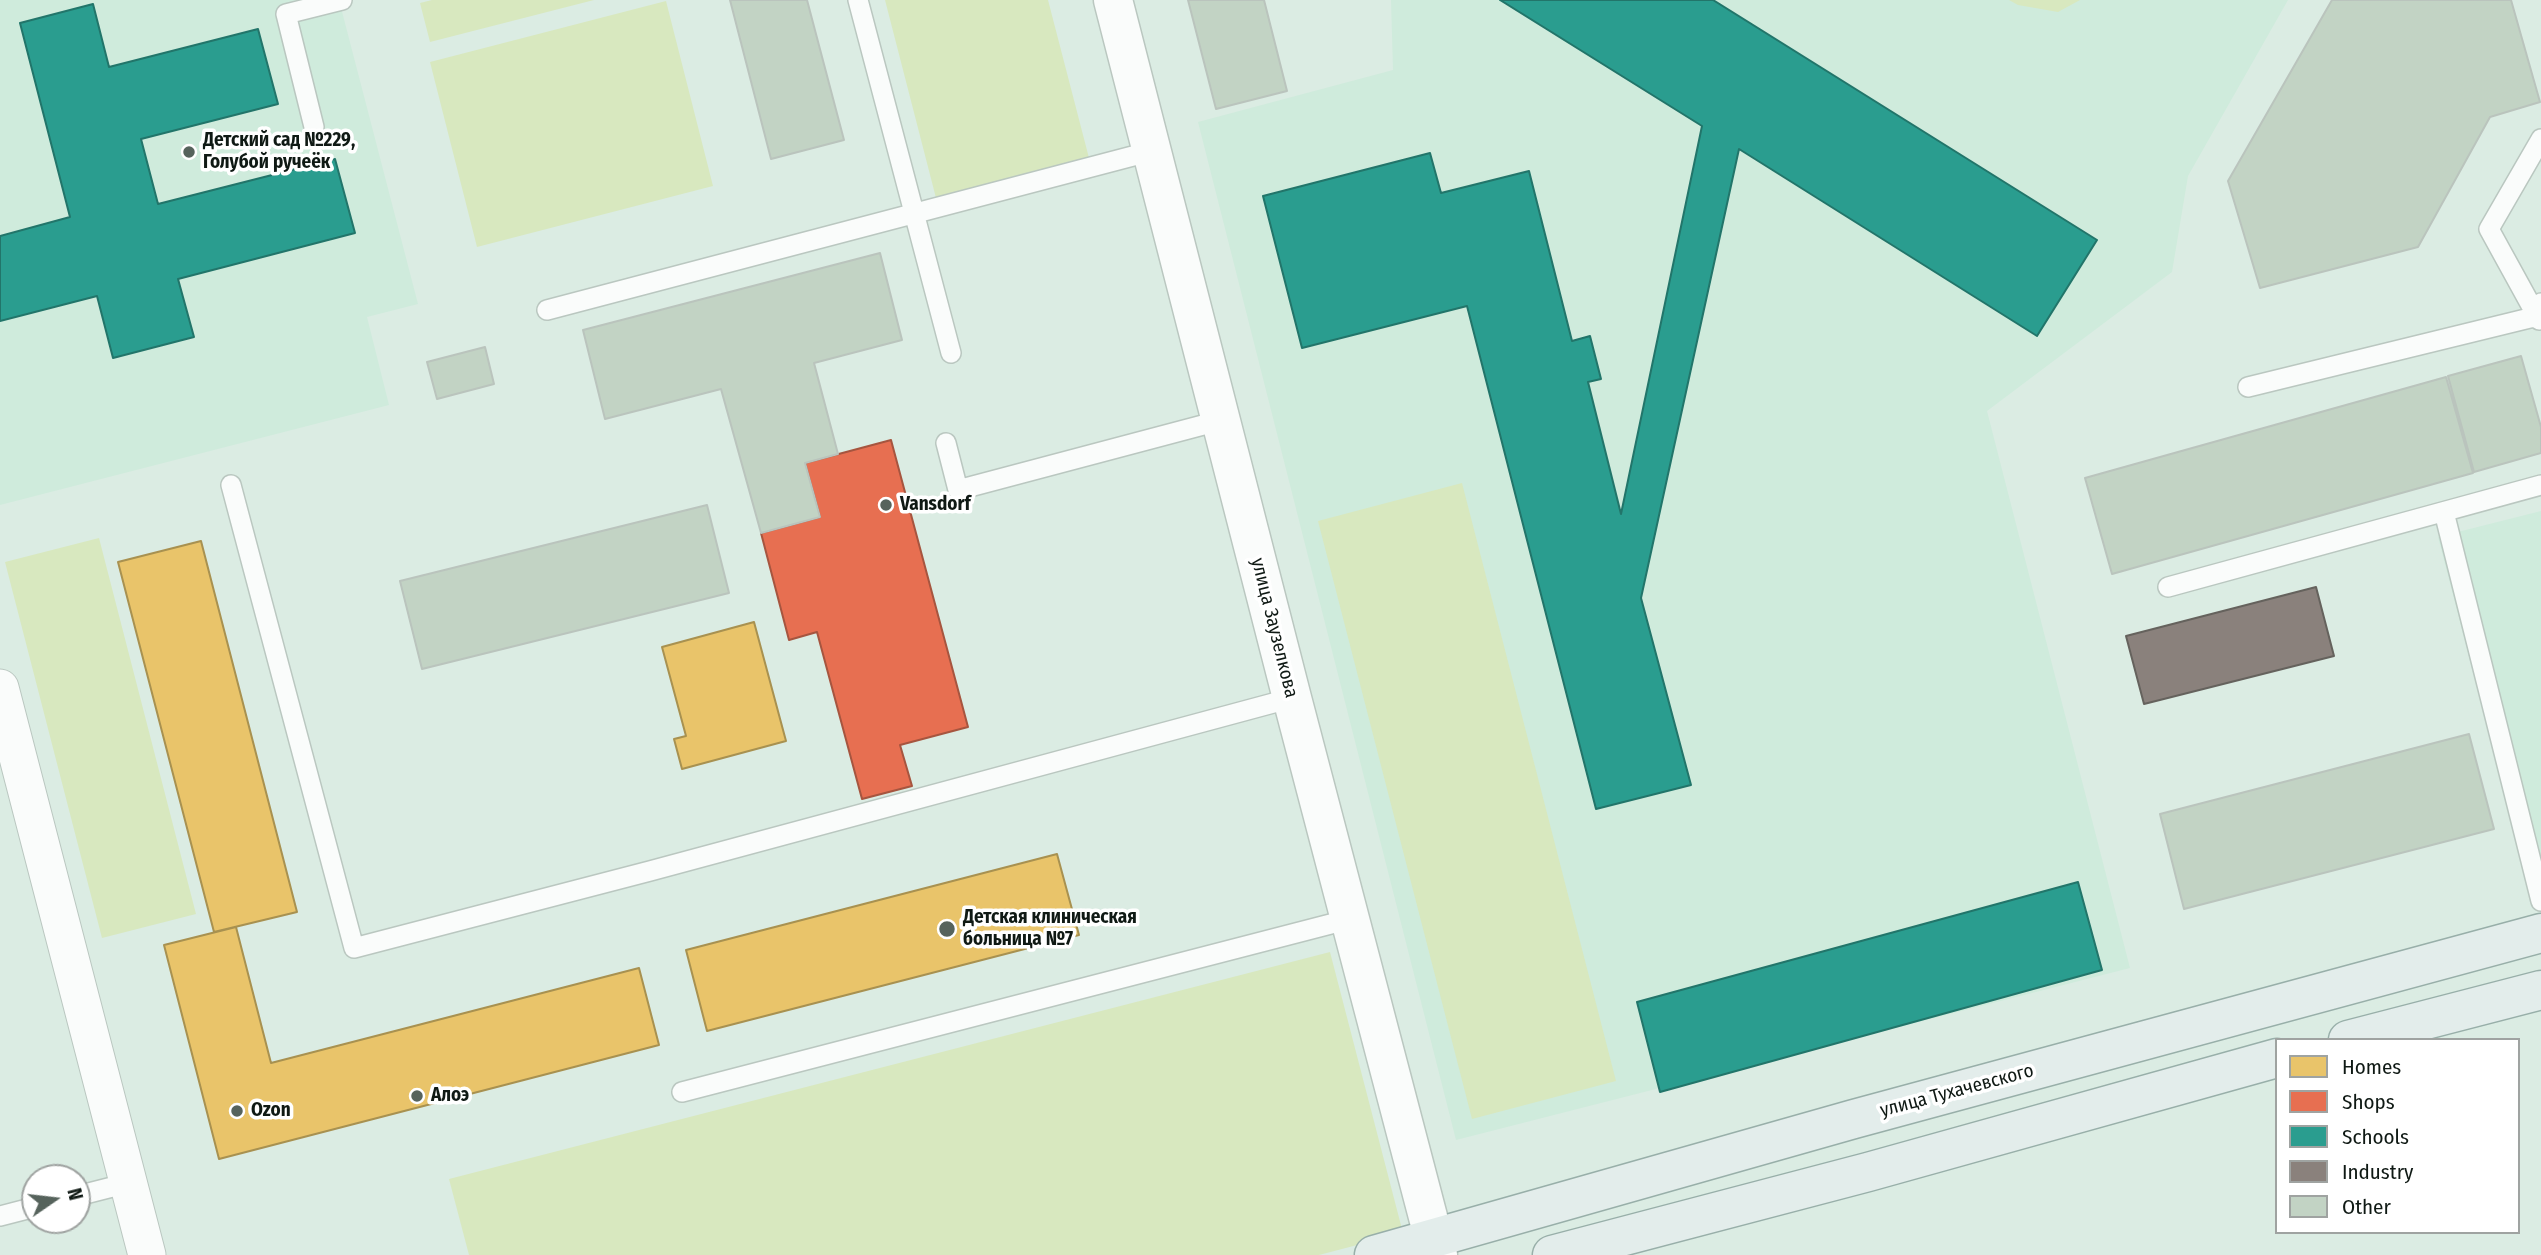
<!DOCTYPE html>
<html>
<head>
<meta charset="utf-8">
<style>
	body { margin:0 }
	#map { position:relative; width:2541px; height:1255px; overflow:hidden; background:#dbece3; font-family:"Fira Sans Condensed",sans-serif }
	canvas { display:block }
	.legend { position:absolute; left:2275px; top:1038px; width:245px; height:196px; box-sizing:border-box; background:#fff; border:2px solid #9fa3a1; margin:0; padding:9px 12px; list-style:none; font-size:21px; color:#0f1914 }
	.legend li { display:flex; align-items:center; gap:14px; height:35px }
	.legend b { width:35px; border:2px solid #9fa3a1 }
	.north { position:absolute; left:21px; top:1164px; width:70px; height:70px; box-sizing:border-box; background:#fff; border:2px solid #9fa3a1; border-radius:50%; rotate:76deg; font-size:19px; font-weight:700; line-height:28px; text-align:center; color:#0f1914 }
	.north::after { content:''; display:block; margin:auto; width:24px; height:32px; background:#56635c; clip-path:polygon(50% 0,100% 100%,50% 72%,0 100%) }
</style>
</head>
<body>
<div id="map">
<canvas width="2541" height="1255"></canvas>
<ul class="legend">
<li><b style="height:19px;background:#e9c46a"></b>Homes</li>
<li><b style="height:19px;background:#e76f51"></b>Shops</li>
<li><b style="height:19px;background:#2a9d8f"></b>Schools</li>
<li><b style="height:19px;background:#8a817c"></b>Industry</li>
<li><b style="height:19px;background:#c2d3c4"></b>Other</li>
</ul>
<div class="north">N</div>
</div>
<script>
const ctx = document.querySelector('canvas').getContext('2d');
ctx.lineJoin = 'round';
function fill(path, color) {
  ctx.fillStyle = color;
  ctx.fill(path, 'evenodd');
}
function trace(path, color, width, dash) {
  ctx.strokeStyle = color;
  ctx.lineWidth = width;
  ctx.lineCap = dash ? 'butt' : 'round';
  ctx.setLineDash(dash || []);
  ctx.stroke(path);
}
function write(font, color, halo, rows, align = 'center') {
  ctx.font = font + ' "Fira Sans Condensed",sans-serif';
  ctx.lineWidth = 7;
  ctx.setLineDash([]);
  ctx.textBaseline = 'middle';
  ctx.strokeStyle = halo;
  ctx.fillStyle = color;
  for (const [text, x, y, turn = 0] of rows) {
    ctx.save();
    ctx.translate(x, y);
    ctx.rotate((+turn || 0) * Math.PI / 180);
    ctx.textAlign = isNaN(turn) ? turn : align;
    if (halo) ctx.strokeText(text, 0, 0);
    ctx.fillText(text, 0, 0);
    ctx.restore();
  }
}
fill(new Path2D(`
	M0 0H339L418 304 367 317 389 405 0 505Z
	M1391 0H2288L2188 176 2172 272 1987 411 2130 968 1456 1140 1198 122 1393 70Z
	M2541 511V860L2523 865 2438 537Z`), '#cfebdc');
fill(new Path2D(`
	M432 0H594L430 42 420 3Z
	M885 0H1048L1089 158 936 198Z
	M2009 0H2080L2058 12 2018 5Z
	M666 1 713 186 477 247 430 62Z
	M1462 483 1616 1081 1472 1119 1318 521Z
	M99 538 196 914 102 938 5 562Z
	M1330 952 1403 1233 1319 1255H469L449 1179Z`), '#d8e8bf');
const homes = new Path2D(`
	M201 541 297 912 214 932 118 562Z
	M754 622 786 741 682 769 674 739 686 736 662 647Z
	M1057 854 1079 935 707 1031 686 950Z
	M236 927 271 1063 639 968 659 1045 219 1159 164 945Z`);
fill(homes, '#e9c46a');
trace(homes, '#a89150', 2);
const shops = new Path2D(`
	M891 440 968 727 900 745 912 786 862 799 817 632 789 640 761 533 820 517 805 463Z`);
fill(shops, '#e76f51');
trace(shops, '#a6553f', 2);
const schools = new Path2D(`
	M1500 0H1713L2097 240 2037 336 1739 149 1641 598 1691 785 1596 809 1467 306 1302 348 1263 196 1430 153 1441 193 1529 171 1572 341 1590 336 1601 379 1588 382 1621 514 1702 126Z
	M93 4 109 67 258 29 278 104 141 139 158 204 335 159 355 233 178 279 194 337 113 358 97 296 0 321V236L70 217 20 23Z
	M2078 882 2102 970 1660 1092 1637 1002Z`);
fill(schools, '#2a9d8f');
trace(schools, '#22756a', 2);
const industry = new Path2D(`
	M2316 587 2334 656 2144 704 2126 636Z`);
fill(industry, '#8a817c');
trace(industry, '#65625d', 2);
const building = new Path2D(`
	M730 0H807L844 140 771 159Z
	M1188 0H1264L1287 91 1216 109Z
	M2332 0H2511L2540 102 2490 117 2418 247 2260 288 2228 181Z
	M880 253 902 340 814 363 838 454 805 463 820 517 761 533 721 389 605 419 583 330Z
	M485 347 494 384 437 399 427 362Z
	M2521 356 2541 427V453L2474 472 2448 376Z
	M2446 377 2473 473 2112 574 2085 478Z
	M707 505 729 593 422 669 400 581Z
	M2469 734 2494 829 2184 909 2160 814Z`);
fill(building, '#c2d3c4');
trace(building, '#bac4bd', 2);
const lane = new Path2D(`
	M858 0 951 353
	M314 127 286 14 342 0
	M547 310 1152 151
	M2539 320 2489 229 2541 139
	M2248 387 2538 316 2541 303
	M946 443 958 490 1222 420
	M231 485 354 948 650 871 1292 698
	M2444 512 2541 901
	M2168 587 2541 485
	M682 1092 1350 919
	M77 1196 128 1183
	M0 1216 35 1207`);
const street = new Path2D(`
	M0 688 147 1255`);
const secondary = new Path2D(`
	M1113 0 1292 698 1438 1255`);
const primary = new Path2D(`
	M2348 1040 2541 990
	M1374 1255 1854 1119 2541 933
	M1552 1255 1868 1172 2277 1058`);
trace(lane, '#bac7c0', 22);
trace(street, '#bac7c0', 39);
trace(secondary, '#bac7c0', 41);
trace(primary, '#98afa9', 41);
trace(lane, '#fafcfb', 19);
trace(street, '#fafcfb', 37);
trace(secondary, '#fafcfb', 38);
trace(primary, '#e3edeb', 38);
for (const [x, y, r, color] of [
	[189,152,7,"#56635c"],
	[886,505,7,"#56635c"],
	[947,929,9,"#56635c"],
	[417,1096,7,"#56635c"],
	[237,1111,7,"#56635c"]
]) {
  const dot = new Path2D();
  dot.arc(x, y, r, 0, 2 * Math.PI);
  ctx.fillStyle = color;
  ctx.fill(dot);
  trace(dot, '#fff', 2.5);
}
write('bold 19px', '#0f1914', '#fff', [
	["Детский сад №229,",203,141],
	["Голубой ручеёк",203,163],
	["Vansdorf",900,505],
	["Детская клиническая",963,918],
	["больница №7",963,940],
	["Алоэ",431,1096],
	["Ozon",251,1111]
], 'left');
write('19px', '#0f1914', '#fff', [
	["улица Заузелкова",1274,628,76],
	["улица Тухачевского",1957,1091,-15]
]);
</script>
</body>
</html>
